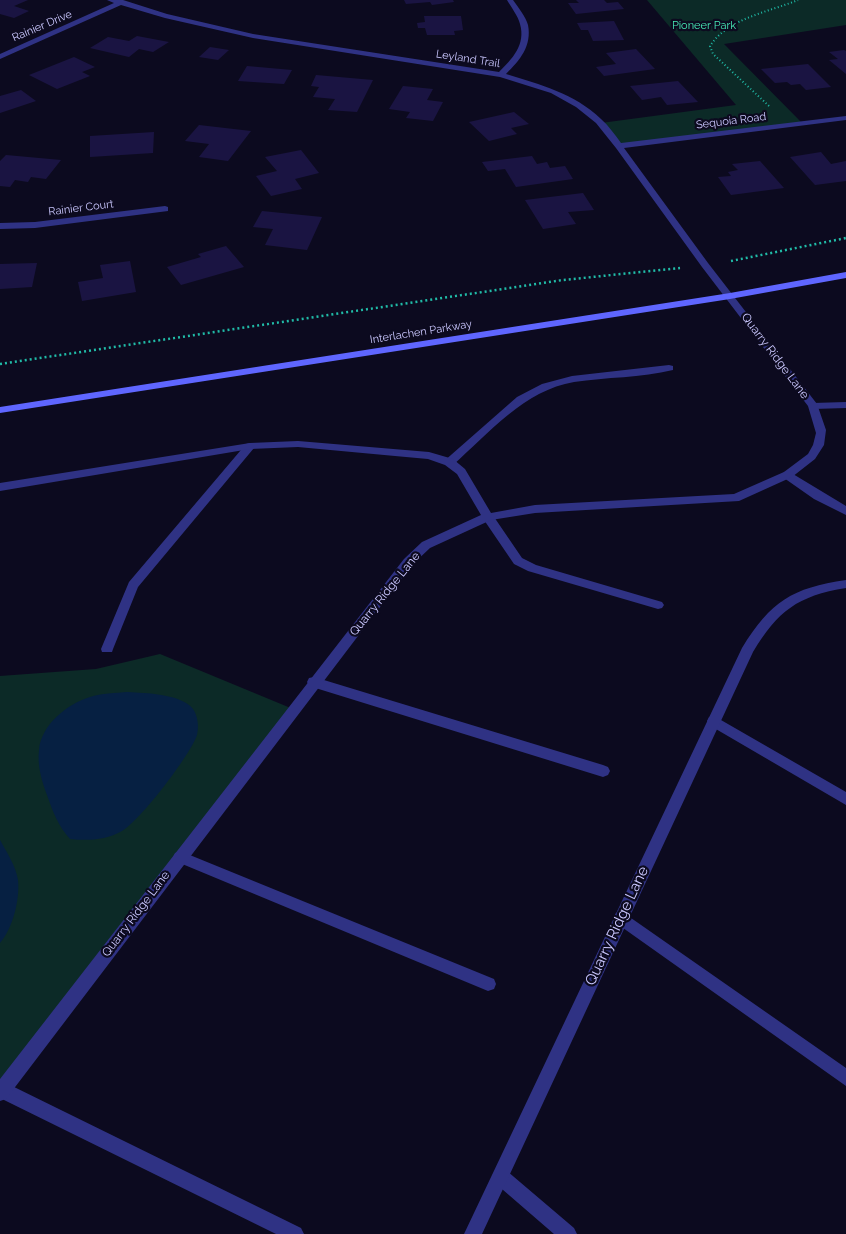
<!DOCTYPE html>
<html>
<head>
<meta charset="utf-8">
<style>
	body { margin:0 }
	canvas { display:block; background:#0c0a1f }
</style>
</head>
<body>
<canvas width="846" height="1234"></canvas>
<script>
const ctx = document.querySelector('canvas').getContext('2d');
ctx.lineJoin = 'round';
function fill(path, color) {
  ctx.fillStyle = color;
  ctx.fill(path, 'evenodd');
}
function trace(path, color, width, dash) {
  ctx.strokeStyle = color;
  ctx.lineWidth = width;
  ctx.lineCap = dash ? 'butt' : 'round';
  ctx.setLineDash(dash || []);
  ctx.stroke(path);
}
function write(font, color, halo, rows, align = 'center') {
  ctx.font = font + ' Raleway,sans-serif';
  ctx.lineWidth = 4.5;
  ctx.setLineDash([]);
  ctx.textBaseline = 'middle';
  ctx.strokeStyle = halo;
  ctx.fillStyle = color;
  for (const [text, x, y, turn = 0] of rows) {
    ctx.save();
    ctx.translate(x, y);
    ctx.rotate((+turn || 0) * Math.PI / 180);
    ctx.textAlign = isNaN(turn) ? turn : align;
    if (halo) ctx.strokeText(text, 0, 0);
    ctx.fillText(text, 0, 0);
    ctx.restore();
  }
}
fill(new Path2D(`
	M647 0H846V25L724 44 803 124 619 146 601 123 736 105Z
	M160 654 293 709 0 1093V676L96 669Z`), '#0c2a27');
fill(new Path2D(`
	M128 692C145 693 182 694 193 709 198 716 199 727 197 735 191 754 140 821 122 831 106 840 88 841 70 839 58 826 53 812 47 795 42 782 37 765 39 750 41 725 67 704 90 697 101 693 116 693 128 692Z
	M0 840C6 851 16 866 18 880 20 899 13 928 0 943Z`), '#062042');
fill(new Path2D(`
	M0 0H28L14 6 29 11 14 18 0 14Z
	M404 0H453L454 2 432 5 430 2 406 4Z
	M576 0H604L607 3 618 2 624 9 576 14 568 3H579Z
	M424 16H461L463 30 454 31 455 35H427L425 28H418L417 23 425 22Z
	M614 21 624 40 593 41 588 30H581L577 23Z
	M137 36 169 42 153 52 139 49 129 57 90 48 108 37 129 41Z
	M210 47 229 50 218 60 199 57Z
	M636 49 655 69 604 76 596 67 616 64 606 53Z
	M844 50 846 51V74L829 60 838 59 829 52Z
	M74 57 95 67 82 72 90 76 57 89 29 75Z
	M808 64 831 87 806 90 800 84 791 85 787 82 775 83 761 69Z
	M247 66 292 70 284 84 238 81Z
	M316 75 373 80 357 112 328 110 335 99 313 97 319 87 311 86Z
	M678 81 698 102 667 105 661 97 642 100 630 86Z
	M403 86 433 89 427 100 443 102 433 121 406 118 410 112 389 109Z
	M21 90 36 101 0 113V96Z
	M514 112 529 124 511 128 517 134 489 141 469 122Z
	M199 125 251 131 228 161 199 157 209 144 185 141Z
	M154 132 153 153 90 157V136Z
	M301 150 319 173 295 179 302 189 271 196 256 176 277 171 265 157Z
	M821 152 831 164 846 161V181L815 185 790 157Z
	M6 155 61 160 46 179 31 177 28 182 15 180 10 187 0 186V161Z
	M532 156 537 164 547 162 550 168 565 166 573 179 516 187 505 169 488 171 482 162Z
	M760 161 784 188 731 195 718 177 731 176 728 172 738 170 732 164Z
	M583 193 594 210 568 212 576 224 543 229 525 200Z
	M262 211 322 217 307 250 265 245 273 229 253 227Z
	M226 246 244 267 181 285 167 267 201 257 198 254Z
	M130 261 136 292 82 301 78 282 103 278 100 265Z
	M37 263 32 287 0 289V264Z`), '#1a1442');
trace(new Path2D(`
	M769 106 713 54 710 46C728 18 769 12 798 0`), '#20bba7', 2, [1, 2.5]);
trace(new Path2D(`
	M731 261 846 238
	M0 364 563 280 680 268`), '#20bba7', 2.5, [2, 3]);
fill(new Path2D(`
	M669 365 673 366V370C641 378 606 377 574 382 525 390 489 433 453 465L449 466 443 462 517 397 542 384 572 376Z
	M846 402V408L813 409 808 406 813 403Z
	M250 443 254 444 255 446 254 448 138 587 113 649 112 652H102L101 649 129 582 246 444Z
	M788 471 846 506V515L814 499 784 478 782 475 784 472Z
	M488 513 492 514 522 558 536 565 662 602 664 605 662 608 658 609 528 571 514 564 482 517Z
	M314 677 603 765 608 767 610 771 608 775 603 777 309 686 307 682 309 678Z
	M714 716 846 792V805L709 725 707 721 709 717Z
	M180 851 494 979 496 984 494 989 488 991 175 861 173 857 175 853Z
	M621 911 846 1068V1086L616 923 613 918 616 913Z
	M0 1082 8 1084 301 1228 304 1234H276L0 1098Z
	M501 1168 507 1171 574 1228 577 1234H554L495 1183 492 1177 495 1171Z`), '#2f3284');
fill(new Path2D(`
	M107 0H123L167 14 253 34 499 72C512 59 526 45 520 24 518 16 511 7 507 0H513C518 7 526 17 528 25 532 46 520 60 506 74 541 85 574 93 601 119 609 126 615 135 621 143L846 116V120L624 148 708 263 817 404 826 430 824 445 815 459 792 477 739 501 535 513 491 520 430 548 412 565 6 1099 0 1101V1079L404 559 422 542 481 515 457 474 445 465 428 459 395 456 298 447 250 449 0 491V483L250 443 298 441 429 452 453 459 465 469 491 513 535 505 734 494 784 472 808 454 813 445 816 433 808 406 702 267 616 148 596 123 576 107 551 93 500 77 253 38 165 18 121 5 0 59V54L114 3Z
	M165 206 168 207V211L35 228 0 229V223L35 222Z
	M846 580V588C797 596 778 611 753 652L482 1234H464L742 648C771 601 792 588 846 580Z`), '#2f3284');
fill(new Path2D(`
	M846 272V278L730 299 0 413V407L730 293Z`), '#5f66ff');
write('11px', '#cbc8ff', '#0c0a1f', [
	["Rainier Drive",42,26,-23],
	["Leyland Trail",468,59,9],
	["Sequoia Road",731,121,-7],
	["Rainier Court",81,208,-7],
	["Interlachen Parkway",421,332,-9]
]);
write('11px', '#48ecb7', '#0c0a1f', [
	["Pioneer Park",704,26]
]);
write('12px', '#cbc8ff', '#0c0a1f', [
	["Quarry Ridge Lane",775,356,53],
	["Quarry Ridge Lane",385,594,-51],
	["Quarry Ridge Lane",136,914,-53]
]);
write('15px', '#cbc8ff', '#0c0a1f', [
	["Quarry Ridge Lane",617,926,-65]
]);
</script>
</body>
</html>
